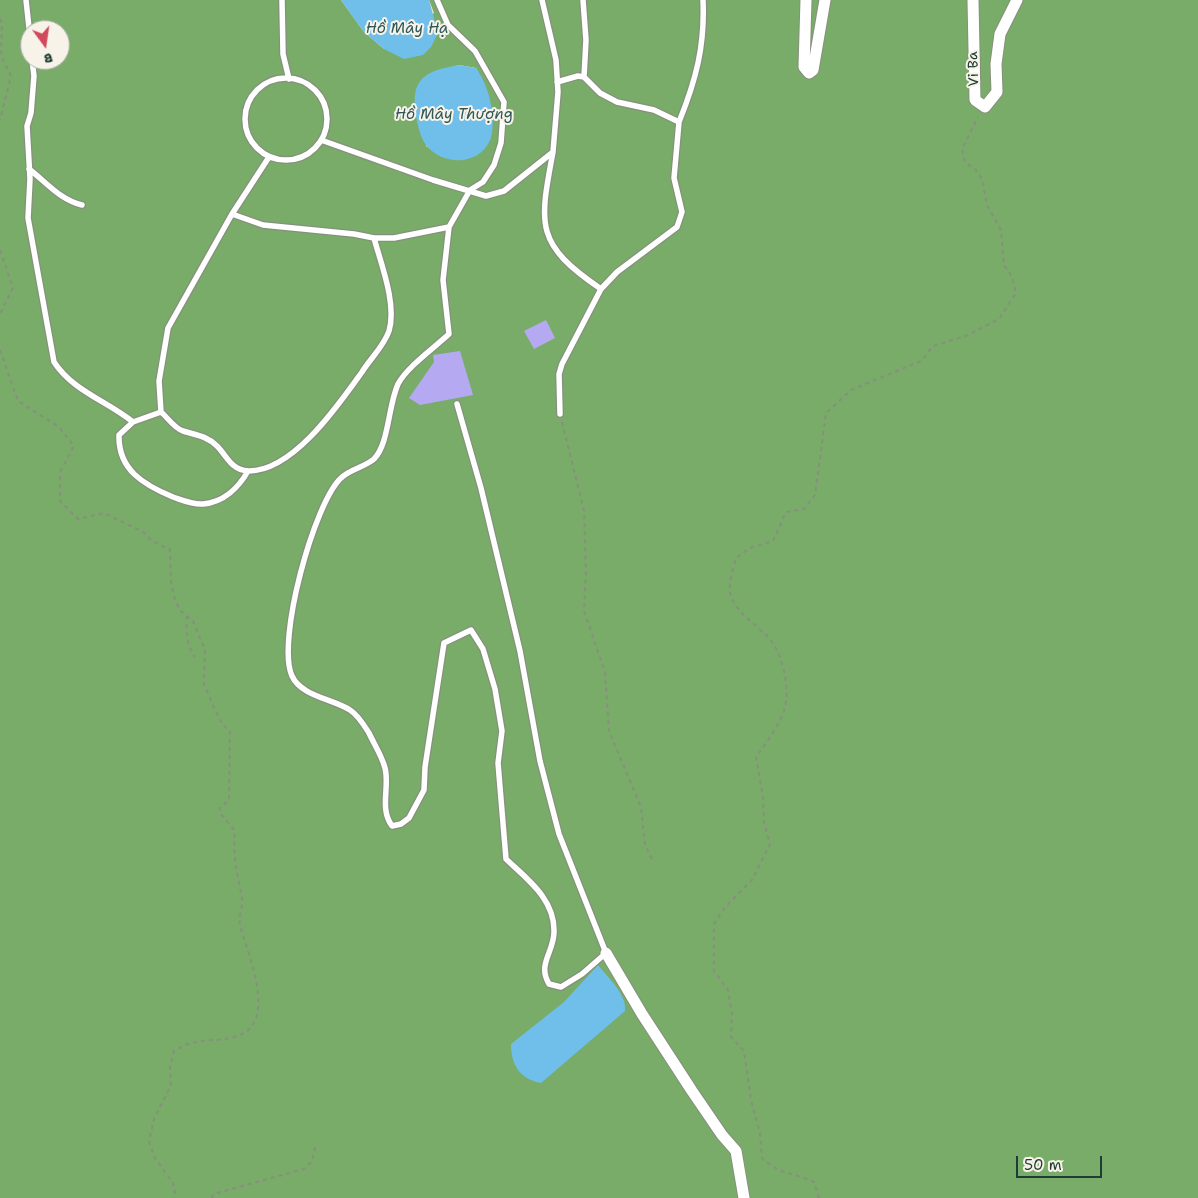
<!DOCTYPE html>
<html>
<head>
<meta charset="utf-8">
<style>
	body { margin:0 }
	#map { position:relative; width:1198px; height:1198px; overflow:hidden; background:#efe4c8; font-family:"Shantell Sans",sans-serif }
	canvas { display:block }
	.north { position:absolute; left:20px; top:20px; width:50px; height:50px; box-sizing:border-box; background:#f7f3e8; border:1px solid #a1aaa0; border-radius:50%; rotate:166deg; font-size:14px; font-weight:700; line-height:20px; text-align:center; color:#1f3d34 }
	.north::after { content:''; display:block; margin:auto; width:18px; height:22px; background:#d1495b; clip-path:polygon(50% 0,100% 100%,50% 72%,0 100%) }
	.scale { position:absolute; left:1016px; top:1156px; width:86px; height:22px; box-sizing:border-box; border:2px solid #1f3d34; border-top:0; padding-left:6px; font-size:15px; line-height:18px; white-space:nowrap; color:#1f3d34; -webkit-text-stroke:4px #f7f3e8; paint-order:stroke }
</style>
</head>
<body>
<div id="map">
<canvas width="1198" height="1198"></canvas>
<div class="north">B</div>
<div class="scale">50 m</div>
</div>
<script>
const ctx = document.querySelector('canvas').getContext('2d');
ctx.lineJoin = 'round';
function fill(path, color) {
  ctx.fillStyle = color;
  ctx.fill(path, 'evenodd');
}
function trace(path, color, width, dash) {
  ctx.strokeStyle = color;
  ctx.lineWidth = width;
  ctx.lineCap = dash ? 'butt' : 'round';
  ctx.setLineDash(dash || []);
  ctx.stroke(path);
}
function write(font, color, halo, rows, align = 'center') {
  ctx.font = font + ' "Shantell Sans",sans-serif';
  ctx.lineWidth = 4;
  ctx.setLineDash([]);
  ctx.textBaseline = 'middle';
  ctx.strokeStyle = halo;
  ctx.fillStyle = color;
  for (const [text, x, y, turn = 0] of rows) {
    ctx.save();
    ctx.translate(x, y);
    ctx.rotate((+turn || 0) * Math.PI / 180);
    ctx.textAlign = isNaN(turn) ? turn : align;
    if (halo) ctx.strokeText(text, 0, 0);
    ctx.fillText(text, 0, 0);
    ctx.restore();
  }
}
fill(new Path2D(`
	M0 0H341L364 32 384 49 434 13 429 0H1198V1198H0ZM30 30H60V60H30ZM459 65 476 68C485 91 497 114 490 140L446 158 426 146 433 72Z`), '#78ac68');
fill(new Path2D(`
	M341 0H429L438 33 431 47 423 55 404 59 384 49 364 32Z
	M459 65 476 68C488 85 497 115 491 137 482 166 443 167 426 145 420 137 418 126 416 116 410 79 424 71 459 65Z
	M598 965C608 978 627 994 625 1011L541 1083C520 1079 511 1065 511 1044L564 1002Z`), '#6fbfea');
fill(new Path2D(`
	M546 320 555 338 534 349 524 331Z
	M460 351 473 395 420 405 409 398 434 362 433 355Z`), '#b5a9f2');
const service = new Path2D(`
	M26 0 30 37
	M282 0 283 54 289 79
	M437 0 448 25 475 51 504 102 501 143 494 165 483 182 470 190 449 227 443 280 449 334C435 347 407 367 398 384 388 406 389 444 374 459 365 467 350 469 341 478 314 503 276 642 292 676 301 696 333 699 350 710 358 715 364 725 369 733 374 744 382 756 385 768 390 787 379 808 392 826L401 824 409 818 424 790 425 767 444 643 471 630 483 649 495 689 502 731 498 763 506 859C527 879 555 899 554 932 554 952 537 964 549 984L561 987 582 974 606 953 559 834 540 761 520 651 481 488 457 404
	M583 0 586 40 584 77
	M32 60 34 76 31 113 27 126 30 179 28 218 54 362C73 391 107 401 133 422
	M245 119a41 41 0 1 1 82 0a41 41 0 1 1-82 0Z
	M557 82 578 76 584 77 600 93 617 102 654 110 679 122 674 178 682 212 677 227 617 272 601 289 562 364 559 374 560 414
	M679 122C696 80 705 46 703 0
	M321 140 433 180 486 196 504 191 553 152 558 92 556 60 542 0
	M553 152C539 226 535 244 601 289
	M269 157 232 214 168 328 159 381 161 412C167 417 175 429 183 431 196 435 207 436 217 446 227 456 231 470 248 471 293 472 339 404 362 372 370 359 384 346 389 331 397 304 381 264 374 238
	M29 169C46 182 60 200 82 205
	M232 214 263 225 354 234 374 238H394L449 227
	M161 412 133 422 119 435C118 470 144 485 173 497 182 500 193 505 203 504 224 502 239 487 248 471`);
const minor = new Path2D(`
	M806 0 804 67 809 73 813 70 825 0
	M973 0 975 100 985 107 997 92 996 64 1000 34 1017 0
	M606 953 642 1014 692 1091 722 1135 736 1151 744 1198`);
trace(service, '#87907e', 8);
trace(minor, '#87907e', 13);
trace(new Path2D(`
	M0 19 2 23 1 56 11 76 0 120
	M0 250 13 288 0 314
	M0 350 18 401 59 427 74 446 60 472V501L78 519 104 513 143 532 151 540 170 550 171 582 175 600 181 611 193 621 198 633 205 650 204 684 215 710 223 725 230 731 229 800 220 808V813L235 831C232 857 238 873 242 899 243 907 238 917 240 925 247 951 273 1011 247 1031 229 1044 208 1037 188 1044 183 1045 179 1049 174 1051L170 1066 171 1085 154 1119 149 1142 155 1158 173 1183 176 1198
	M562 422 584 511 586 571 584 611 605 672 609 731 641 807 645 845 653 861
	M187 616C186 629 186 645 195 657
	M212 1198 213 1194 304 1169 312 1161 316 1144
	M819 1198 814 1182C792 1172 782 1176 762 1158L760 1133 751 1100 744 1051 731 1037 732 1014 728 990 714 971V924L725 907 752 880 770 844 764 822 763 797 756 757C766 743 778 727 784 711 791 689 783 651 766 635 754 623 737 613 731 596 727 585 734 568 736 558L750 548 773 541 786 512 804 509 815 495 826 413 851 390 921 361 933 346 968 335 999 319 1016 293 1012 277 1004 265 1001 230 987 205 982 179 976 170 965 162 962 149 978 117`), '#87907e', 2, [4, 4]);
trace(service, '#fff', 5.5);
trace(minor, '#fff', 11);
write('14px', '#1f3d34', '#f7f3e8', [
	["Vi Ba",974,69,-92]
]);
write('italic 15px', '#2f5758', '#f7f3e8', [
	["Hồ Mây Hạ",407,29],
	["Hồ Mây Thượng",454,115]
]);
</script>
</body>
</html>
